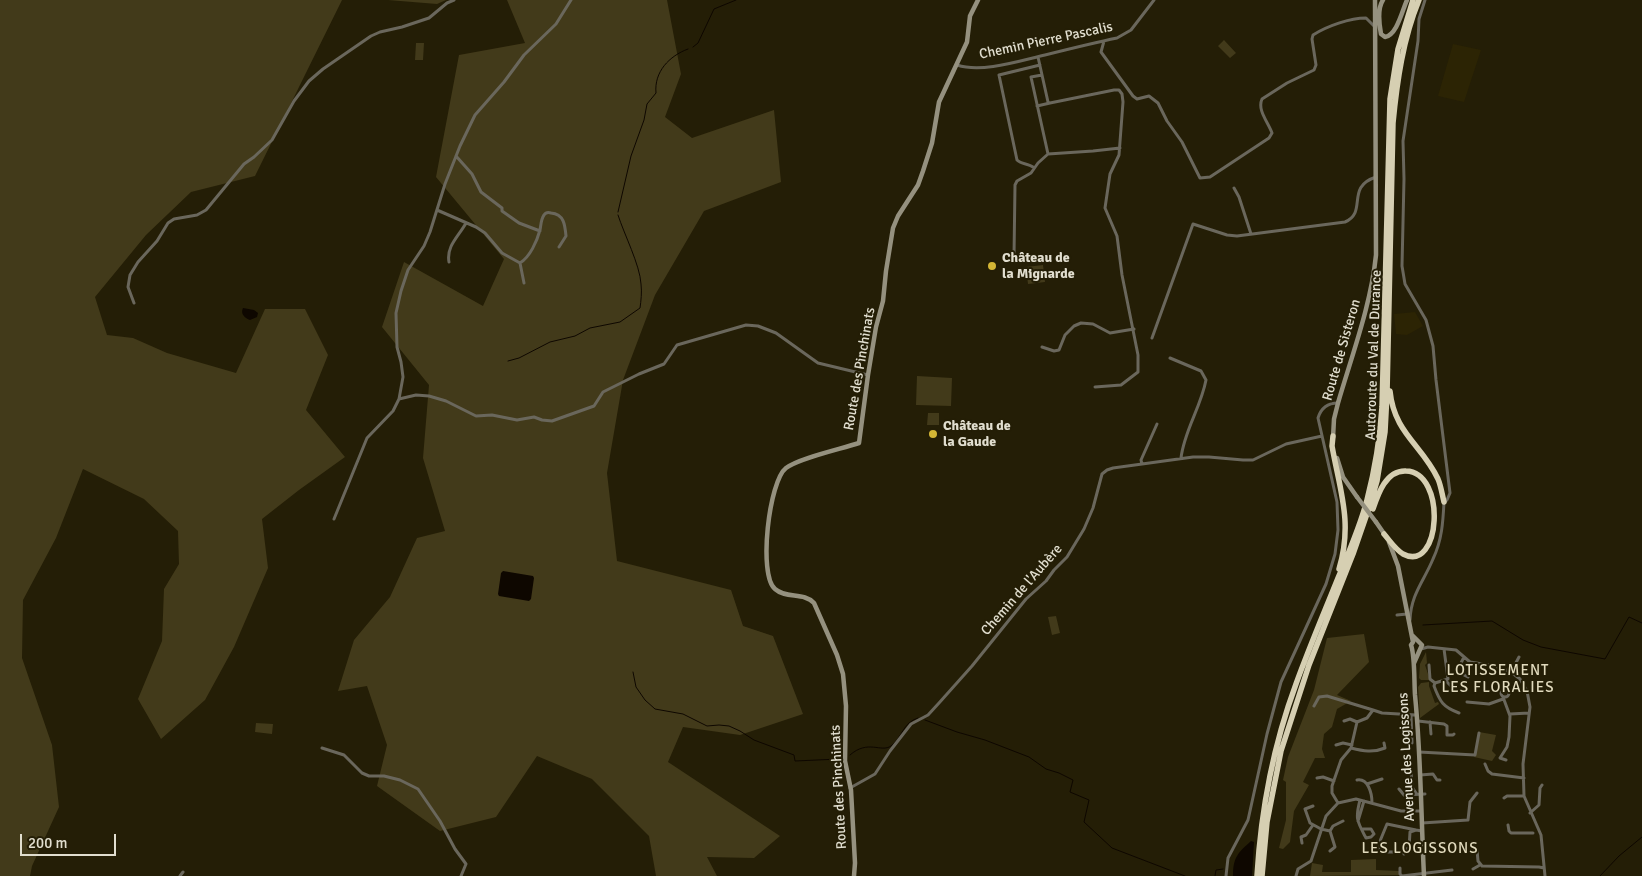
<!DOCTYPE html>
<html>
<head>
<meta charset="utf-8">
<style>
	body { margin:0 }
	#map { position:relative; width:1642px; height:876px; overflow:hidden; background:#241e06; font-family:Signika,sans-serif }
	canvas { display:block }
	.scale { position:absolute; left:20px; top:834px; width:96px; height:22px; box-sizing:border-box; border:2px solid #e1decf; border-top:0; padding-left:6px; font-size:15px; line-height:18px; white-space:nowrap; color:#e1decf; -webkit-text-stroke:4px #241e06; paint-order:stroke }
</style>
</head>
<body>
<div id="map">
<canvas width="1642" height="876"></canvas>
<div class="scale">200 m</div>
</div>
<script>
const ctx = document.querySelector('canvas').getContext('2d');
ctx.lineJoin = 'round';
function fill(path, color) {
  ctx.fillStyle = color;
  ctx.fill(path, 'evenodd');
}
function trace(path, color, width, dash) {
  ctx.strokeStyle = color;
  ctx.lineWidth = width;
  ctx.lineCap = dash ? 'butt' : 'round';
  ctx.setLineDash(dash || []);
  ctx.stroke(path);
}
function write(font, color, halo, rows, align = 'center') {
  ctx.font = font + ' Signika,sans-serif';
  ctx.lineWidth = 4;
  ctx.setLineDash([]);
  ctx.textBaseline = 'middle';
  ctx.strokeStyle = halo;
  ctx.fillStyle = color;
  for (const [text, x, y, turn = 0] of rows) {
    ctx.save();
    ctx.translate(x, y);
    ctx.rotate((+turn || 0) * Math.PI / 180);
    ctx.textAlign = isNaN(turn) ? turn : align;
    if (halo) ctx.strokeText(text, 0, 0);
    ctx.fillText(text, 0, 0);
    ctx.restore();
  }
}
fill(new Path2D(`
	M1453 44 1481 50 1464 102 1438 96Z
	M1415 312 1423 326 1407 335 1396 334 1394 314Z`), '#2c2404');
fill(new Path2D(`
	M0 0H342L255 176 191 192 146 235 95 297 107 335 133 338 167 353 236 373 265 309H305L328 355 306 410 345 457 299 490 262 519 268 568 234 647 205 700 161 739 138 699 162 641 164 589 179 564 178 531 144 499 83 469 56 538 23 600 22 658 52 745 59 807 32 866 30 876H0Z
	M388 0H446L437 4Z
	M507 0H667L681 74 665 117 692 138 774 110 781 182 704 211 655 295 623 380 607 473 617 561 731 590 743 626 773 636 803 714 740 735 683 727 668 762 780 836 754 858 707 857 717 876H656L649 836 592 779 537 756 496 817 440 831 377 786 387 745 367 686 338 691 354 640 390 597 417 538 445 531 423 458 429 385 382 327 404 262 483 306 504 259 436 177 459 55 525 43Z
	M1224 40 1236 53 1230 58 1218 46Z
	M416 43H424L423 60H415Z
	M1043 265 1045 282 1028 284 1026 267Z
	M917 376 952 378 951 406 916 405Z
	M928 413H939V425H927Z
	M1056 616 1060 633 1052 635 1048 617Z
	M1364 634 1369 662 1337 695 1351 701 1337 709 1332 727 1324 734 1322 749 1325 758H1315L1303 782 1309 785 1294 811 1290 842 1283 849 1279 848 1286 820V782L1283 780 1288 757 1314 690 1327 638Z
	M1426 652 1427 663 1425 665 1430 680H1421L1419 678 1420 664Z
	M1429 682V686L1435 703 1438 702 1439 704 1420 718 1418 687 1421 683Z
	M256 723 273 724 272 734 255 732Z
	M1479 732 1496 735 1492 751 1496 755 1492 761 1474 757Z
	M1376 859V870L1399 871V875L1310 876 1312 863 1323 865 1322 872H1351V860Z`), '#423a1a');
fill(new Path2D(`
	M243 308 254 310 258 313 257 317 250 320C245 318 240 314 243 308Z
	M503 571 533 576 534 578 531 599 529 601 499 596 498 594 501 573Z
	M1251 841 1254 842 1252 876H1233C1233 857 1238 853 1251 841Z`), '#0e0700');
trace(new Path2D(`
	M693 47 698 43 714 9 736 0
	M618 212 631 156 644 120 647 104 656 93C654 72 669 56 688 49
	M508 361 519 358 550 342 575 336 590 328 620 322 640 308C641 301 642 292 641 284 640 265 624 234 618 215
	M1423 625 1492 621 1523 640 1541 647 1605 659 1629 617 1642 623
	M633 672 636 687 645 700 655 709 683 714 707 726 719 725 729 726 740 731 754 740 794 755 795 761 839 759 844 757
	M925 720 957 732 985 740 1029 757 1046 769 1059 773 1073 780 1070 792 1089 800 1084 822 1112 848 1185 876
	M850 755C868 739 881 753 891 746 902 738 903 722 918 718
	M1215 876 1216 870 1223 869
	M1600 876 1619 856 1642 837`), '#0e0700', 1);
trace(new Path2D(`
	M1104 41 1101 52 1133 96 1137 99 1149 96 1158 103 1167 121 1182 142 1200 178 1210 177 1269 138 1272 133C1268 122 1257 110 1262 99L1287 83 1314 70 1316 65 1312 39 1313 35C1327 26 1350 18 1366 18L1374 26
	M1038 57 1048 102 1050 103 1114 90H1119L1122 94 1123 102 1119 155 1110 174 1105 208 1117 236 1122 275 1138 355V372L1121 385 1095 387
	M957 65C982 73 1019 61 1045 55 1069 49 1093 43 1117 38L1131 30 1154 0
	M1042 75 1031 77 1048 154 1093 151 1120 148
	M1037 106 1050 103
	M456 156 472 174 481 192 502 208V211L519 223 540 231
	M1034 168C1029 163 1022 165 1017 160L999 75 1040 65
	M1234 188 1239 197 1251 234
	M437 210 476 227 485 233 502 253 520 263C530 257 537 241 540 230 541 225 541 219 544 215 546 212 548 212 551 213 564 214 565 225 566 236L559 247
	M1029 255 1014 256 1015 185 1017 181 1031 173 1038 163 1048 154
	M449 262C446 246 459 236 466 223
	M520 263 524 283
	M134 303 128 287 130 275 138 262 157 241 168 223 174 219 197 215 206 210 244 164 254 157 272 140 294 101 309 81 323 69 371 36 380 32 402 27 429 18 447 3 454 0
	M1152 338 1193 224 1227 235 1237 236 1345 222C1368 212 1345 187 1376 177
	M1042 347 1054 351 1059 350 1065 335 1074 326 1081 323 1093 324 1110 333 1134 329
	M1170 358 1201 371 1206 380C1201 407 1184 431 1181 458
	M399 399 416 395 429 396 446 401 476 416 492 415 517 420 534 417 542 420 552 421 594 406 603 392 639 374 664 364 677 345 746 325 758 326 776 333 818 363 868 375
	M1142 464 1141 460 1157 424
	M334 519 367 438 393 411 399 399 403 377 401 362 397 347 396 313 401 291 408 270 424 246 430 232 445 184 460 146 475 115 504 82 524 55 556 24 571 0
	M1397 615 1407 614
	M1410 620C1411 594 1424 581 1433 559 1442 540 1443 522 1444 502L1447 500 1450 493 1436 380 1433 346 1426 320 1405 284 1402 266 1404 179 1403 141 1418 41 1419 19 1425 0
	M1421 649 1428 647 1456 650 1470 662 1495 666 1511 672 1520 679 1527 691 1530 707 1523 764 1524 796 1541 835 1545 876
	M1464 657 1461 663 1464 675 1468 677
	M1429 665 1430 679 1435 683
	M1511 672 1519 657
	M1446 681 1454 689
	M1435 683 1448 679 1444 649
	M1435 683 1434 686C1440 702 1443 707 1459 713
	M1503 683 1505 689
	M1501 693a4 4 0 1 1 8 0a4 4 0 1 1-8 0Z
	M1503 697 1510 716 1509 737 1507 747 1500 758 1506 760
	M1467 702 1489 704 1503 699
	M1314 706 1319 697 1327 696 1373 710
	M1510 714 1529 713
	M1411 715 1412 743
	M1344 721 1350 719 1357 722
	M1418 721 1444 724 1447 726V735H1453L1454 734
	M1430 722 1431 734
	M1336 745 1343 743 1352 745
	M322 748 344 755 362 773 369 776H384L400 780 418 789 440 821 455 849 466 864 461 876
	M1351 748C1363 751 1373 753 1385 748L1384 743
	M1419 752 1475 755 1479 733
	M1485 764 1488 771 1492 774 1524 778
	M1411 771 1412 787 1416 793
	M1420 775 1433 774 1437 780H1440
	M1317 778 1323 777 1334 781
	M1357 780C1368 778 1372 793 1372 803
	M1367 784 1382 779
	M850 788 875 774 890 751 911 724 928 715 939 703 972 666 1026 599 1046 581 1054 570 1067 557 1084 529 1093 508 1102 474 1107 470 1113 468 1193 457H1209L1243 460H1253L1286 444 1322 436
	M1399 789 1404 795 1425 794
	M1504 798 1507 796H1524
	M1360 800C1355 819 1357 821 1366 838L1371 837 1374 834 1371 829H1363
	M1338 803 1332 793V786L1341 760 1351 748 1357 722 1367 718 1373 710 1382 713 1416 715
	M1313 806 1305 809 1310 823 1321 829 1330 831 1335 847 1330 851
	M1530 813 1539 805 1540 788 1542 785
	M1358 821 1364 801
	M1422 823 1468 820 1470 802 1477 793
	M1508 825 1509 831 1511 833H1533
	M1330 831 1333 826 1343 821
	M1302 843 1301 837 1306 835 1313 825
	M1477 850 1478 861 1482 866 1539 867 1544 868
	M1397 852H1383L1380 849V841L1387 824 1416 830
	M1404 854V850L1409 848 1410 832 1416 830 1422 831
	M1400 868V874L1402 876 1452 870
	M1473 869 1480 865
	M180 876 183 872
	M1226 876 1228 858 1248 820 1267 734 1281 682 1326 584 1335 554 1338 530 1337 502 1318 418C1321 408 1328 403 1338 403
	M1296 876 1298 869 1311 861 1326 816 1338 803 1356 799 1401 811H1421`), '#6a675c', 3);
trace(new Path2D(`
	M1383 0C1377 9 1379 23 1381 34L1385 37C1397 35 1402 11 1407 0
	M1333 438 1334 419 1338 403C1352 355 1371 305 1376 255L1375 0
	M1337 458 1343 477 1357 497
	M1376 522 1385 535
	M1389 542 1398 566 1413 642 1411 645C1415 656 1414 681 1415 695 1421 755 1421 816 1424 876
	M1412 635 1422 645 1414 663
	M854 876 855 863 851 790 845 761 846 706 843 674 837 655 814 603C804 592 786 599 775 589 758 575 769 481 786 468 799 458 841 449 859 443L868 375 876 327 883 301 886 271 893 228 898 216 918 185 923 171 932 143 939 102 967 42 970 16 978 0`), '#95917f', 4.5);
trace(new Path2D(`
	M1390 391C1394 433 1422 445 1438 479 1441 486 1442 494 1444 502
	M1333 436 1332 446C1340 491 1353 523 1339 569
	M1373 509C1378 494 1386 470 1406 471 1447 472 1441 574 1403 554 1395 549 1390 541 1384 534
	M1257 876C1261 810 1273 746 1296 684 1309 648 1324 613 1338 578 1349 552 1360 527 1367 500 1375 469 1380 438 1382 407L1390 99 1398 49 1413 0
	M1262 876 1267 822 1281 751 1309 665 1353 554 1370 505 1377 481 1385 432 1387 394 1393 123C1397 81 1403 39 1419 0`), '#d6cfb2', 5.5);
trace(new Path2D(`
	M1357 497 1376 522`), '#95917f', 4.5);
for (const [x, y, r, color] of [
	[992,266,5,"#d4b635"],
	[933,434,5,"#d4b635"]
]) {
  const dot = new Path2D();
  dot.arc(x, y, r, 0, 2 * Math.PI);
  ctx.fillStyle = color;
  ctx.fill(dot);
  trace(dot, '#241e06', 2);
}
write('14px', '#e1decf', '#241e06', [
	["Chemin Pierre Pascalis",1046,41,-12],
	["Route de Sisteron",1342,350,-74],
	["Autoroute du Val de Durance",1374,355,-88],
	["Route des Pinchinats",860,369,-80],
	["Chemin de l'Aubère",1022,590,-49],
	["Avenue des Logissons",1407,757,-93],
	["Route des Pinchinats",839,787,-93]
]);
write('bold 14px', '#e1decf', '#241e06', [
	["Château de",1002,258],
	["la Mignarde",1002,274],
	["Château de",943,426],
	["la Gaude",943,442]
], 'left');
ctx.letterSpacing = '1px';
write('15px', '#e1dabd', '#241e06', [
	["LOTISSEMENT",1498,671],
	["LES FLORALIES",1498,688],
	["LES LOGISSONS",1420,849]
]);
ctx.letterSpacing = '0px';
</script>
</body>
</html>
